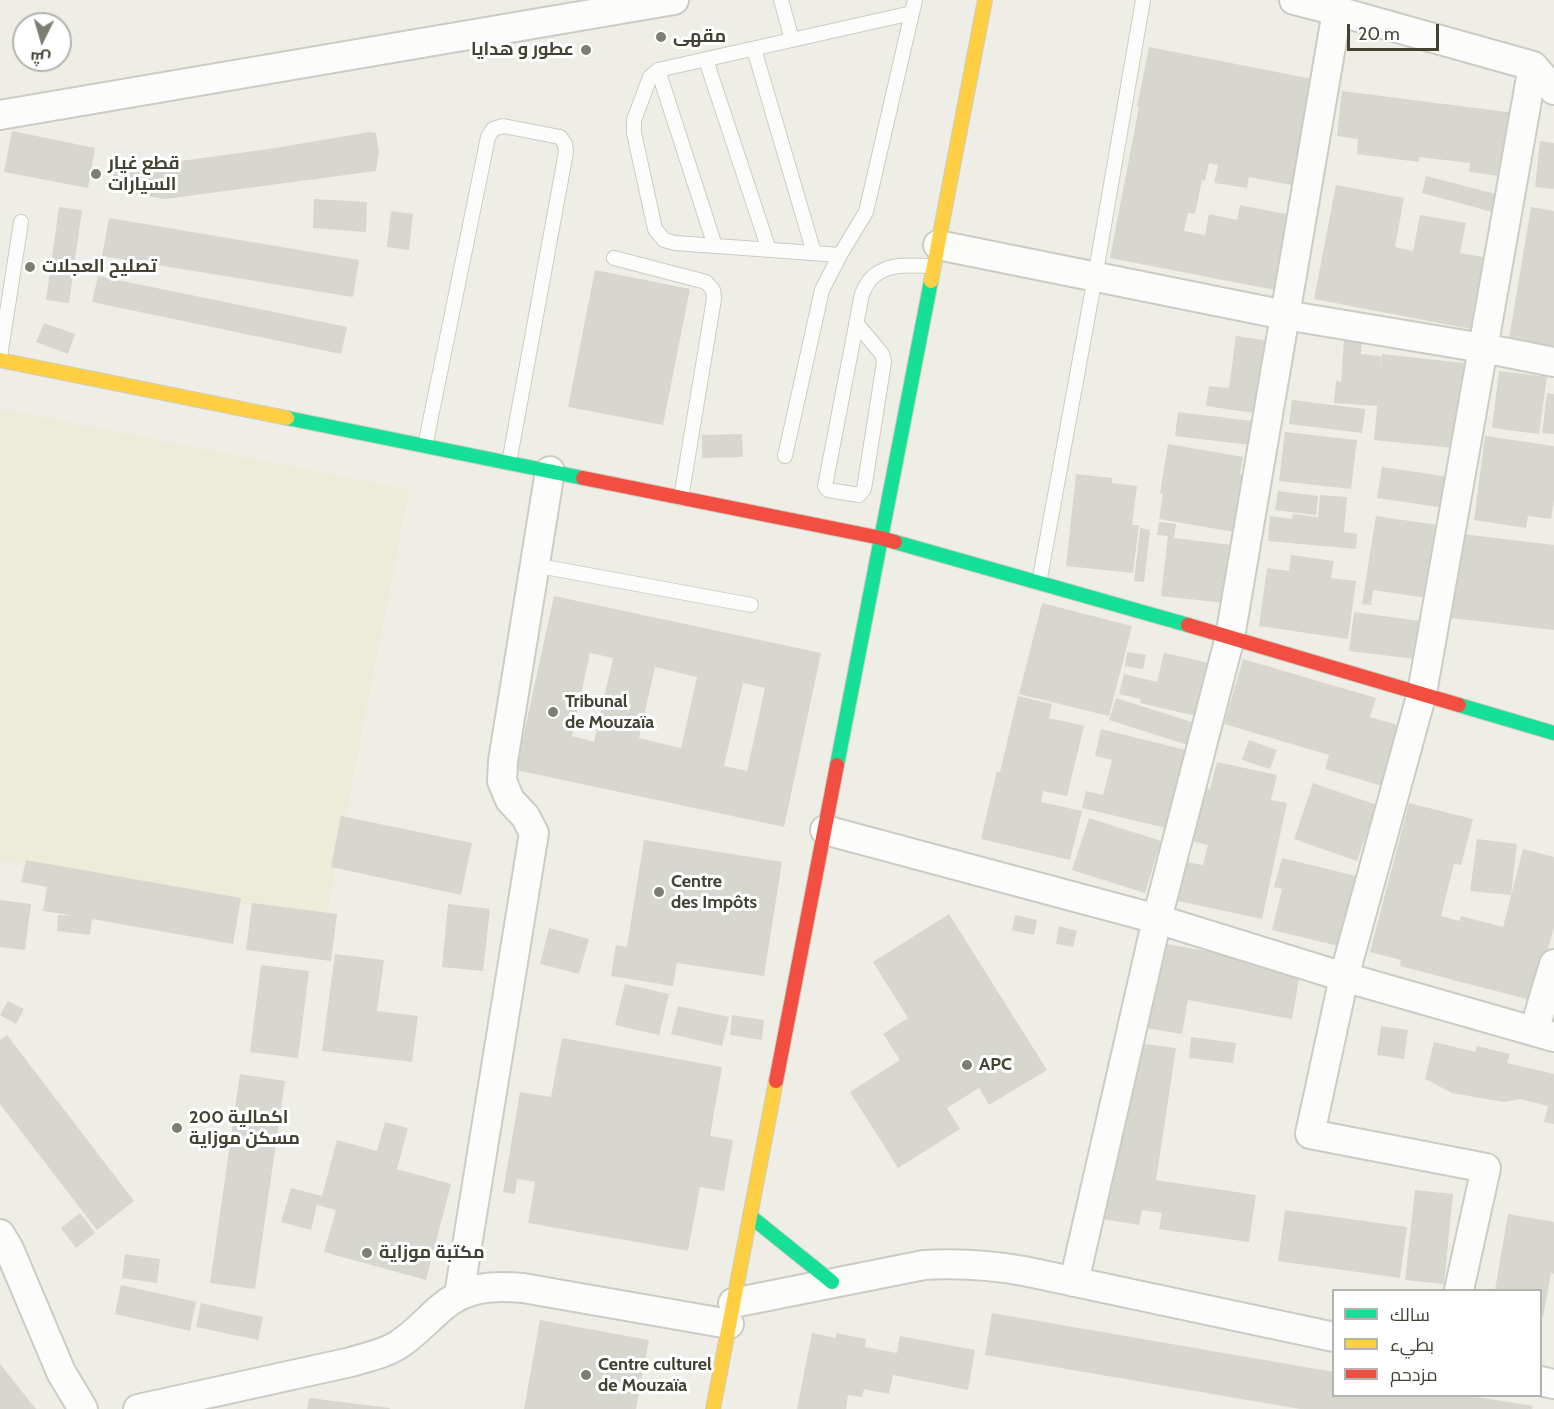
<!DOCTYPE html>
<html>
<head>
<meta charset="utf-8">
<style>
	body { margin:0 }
	#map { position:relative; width:1554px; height:1409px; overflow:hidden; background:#eeeee6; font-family:Cabin,Cairo,sans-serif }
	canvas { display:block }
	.legend { position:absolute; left:1332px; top:1289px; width:210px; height:108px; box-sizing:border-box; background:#fff; border:2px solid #b4b3ad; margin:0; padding:8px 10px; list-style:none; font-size:18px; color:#434233 }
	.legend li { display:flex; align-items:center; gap:12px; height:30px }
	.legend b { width:30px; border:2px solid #b4b3ad }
	.north { position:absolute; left:12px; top:12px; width:60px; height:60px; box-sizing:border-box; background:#fff; border:2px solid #b4b3ad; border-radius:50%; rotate:185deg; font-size:16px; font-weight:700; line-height:24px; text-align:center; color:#434233 }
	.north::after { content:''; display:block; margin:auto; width:21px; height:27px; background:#7f7e72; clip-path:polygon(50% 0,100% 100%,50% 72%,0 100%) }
	.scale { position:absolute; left:1347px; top:24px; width:92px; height:27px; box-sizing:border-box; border:3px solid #434233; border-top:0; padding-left:8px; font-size:18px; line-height:21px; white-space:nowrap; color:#434233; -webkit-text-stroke:4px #fff; paint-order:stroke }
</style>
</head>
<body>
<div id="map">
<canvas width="1554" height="1409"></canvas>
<ul class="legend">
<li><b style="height:8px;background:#16e098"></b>سالك</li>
<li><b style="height:8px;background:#ffcf43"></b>بطيء</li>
<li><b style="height:8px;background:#f24e42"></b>مزدحم</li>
</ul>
<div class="north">ش</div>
<div class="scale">20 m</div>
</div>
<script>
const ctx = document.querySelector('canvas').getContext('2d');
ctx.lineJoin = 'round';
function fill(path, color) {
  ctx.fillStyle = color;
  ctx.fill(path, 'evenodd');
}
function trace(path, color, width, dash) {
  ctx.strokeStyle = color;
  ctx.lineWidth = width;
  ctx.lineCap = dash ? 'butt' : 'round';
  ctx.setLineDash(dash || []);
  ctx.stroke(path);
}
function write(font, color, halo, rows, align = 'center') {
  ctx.font = font + ' Cabin,Cairo,sans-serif';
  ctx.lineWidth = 6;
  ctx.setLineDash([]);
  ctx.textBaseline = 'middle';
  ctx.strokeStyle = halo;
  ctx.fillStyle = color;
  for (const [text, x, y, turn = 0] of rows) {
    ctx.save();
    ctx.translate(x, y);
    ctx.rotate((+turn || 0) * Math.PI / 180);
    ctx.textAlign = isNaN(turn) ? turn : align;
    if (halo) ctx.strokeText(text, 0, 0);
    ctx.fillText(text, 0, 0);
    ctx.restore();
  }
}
fill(new Path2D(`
	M0 409 409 490 326 919 0 860Z`), '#ececd8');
fill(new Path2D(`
	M1149 47 1328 82 1302 187 1249 177 1247 188 1214 183 1218 165 1209 163 1205 181 1202 180 1195 214 1188 213 1184 231 1205 235 1209 214 1237 220 1240 205 1300 217 1285 292 1110 258 1139 107H1137Z
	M1342 91 1523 114 1500 176 1469 172 1470 163 1419 157V162L1357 154 1358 139 1337 136Z
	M12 131 95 148 88 188 4 172Z
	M370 132 376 133 379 152 376 171 165 199 111 190 114 170 269 149Z
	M1540 141 1554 143V189L1535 187Z
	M1426 176 1500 195 1496 213 1422 193Z
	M1336 185 1404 198 1395 247 1413 251 1420 215 1466 223 1460 253 1494 259 1481 331 1314 299Z
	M314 199 367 202 366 232 313 228Z
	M59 207 82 210 69 303 46 300Z
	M1531 207 1554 211V346L1509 339Z
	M391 211 413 214 409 250 387 247Z
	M109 218 359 260 353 297 102 256Z
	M595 270 690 289 663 425 568 407Z
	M98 276 347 327 341 354 92 302Z
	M44 323 75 334 68 354 36 342Z
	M1236 336 1271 341 1261 414 1206 406 1209 386 1229 388Z
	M1344 340 1362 341 1361 354 1381 356 1379 376 1382 354 1473 364 1464 449 1374 440 1377 406 1334 403 1336 381 1341 382Z
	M1499 371 1547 377 1539 434 1492 428Z
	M1547 393 1554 394V434L1542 433Z
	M1292 400 1365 409 1362 433 1289 424Z
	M1178 412 1253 421 1250 445 1175 436Z
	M1285 432 1357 440 1351 489 1279 481Z
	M742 434 743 457 702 458V435Z
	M1485 436 1554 446V500L1551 519 1528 516 1526 528 1474 520Z
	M1168 444 1243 457 1240 474 1244 475 1234 532 1159 519 1163 494 1160 493Z
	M1382 467 1450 477 1445 508 1377 498Z
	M1076 474 1112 478V483L1137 486 1132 525H1139L1133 573 1066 566Z
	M1278 491 1318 496 1316 515 1275 510Z
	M1320 495 1347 497 1344 532 1357 534 1356 549 1268 541 1270 516 1292 519 1293 514 1318 517Z
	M1376 516 1438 525 1427 598 1373 590 1371 605 1362 604Z
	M1159 522 1176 524 1174 538 1232 545 1225 603 1161 596 1168 536 1157 535Z
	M1140 528 1150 530 1144 582 1134 581Z
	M1462 534 1554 545V630L1451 618Z
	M1291 555 1334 561 1331 578 1356 581 1348 639 1259 626 1267 568 1289 571Z
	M554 596 821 653 784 827 516 770ZM590 653 613 658 594 742 572 736ZM655 667 697 677 681 748 639 738ZM743 683 765 688 747 771 724 766Z
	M1042 603 1132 626 1109 716 1019 694Z
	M1354 612 1420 621 1415 659 1349 651Z
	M1127 652 1146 655 1143 669 1125 666Z
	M1164 653 1209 663 1196 716 1140 703 1141 699 1119 694 1124 674 1157 682Z
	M1243 659 1376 698 1370 717 1407 728 1389 788 1325 769 1329 755 1224 724Z
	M1018 696 1052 704 1049 718 1084 726 1067 796 1043 791 1041 802 1082 811 1070 860 981 839 997 771 1000 772Z
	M1116 698 1198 724 1191 746 1109 720Z
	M1101 729 1186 750 1166 828 1082 808 1086 791 1103 795 1112 760 1095 756Z
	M1249 740 1277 750 1270 769 1242 760Z
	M1217 762 1277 775 1271 800 1287 803 1262 919 1178 901 1186 862 1203 865 1208 845 1191 841 1203 788 1210 789Z
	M1313 783 1377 805 1357 861 1294 839Z
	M1409 803 1473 819 1461 865 1454 864 1441 916 1460 921 1461 916 1503 927 1523 849 1554 857V927L1534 1001 1400 966 1401 960 1370 952Z
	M341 816 472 843 461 895 331 867Z
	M1089 818 1161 841 1145 893 1072 870Z
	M1477 839 1517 844 1511 895 1470 891Z
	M644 840 782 862 764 976 677 963 673 986 611 976 616 945 627 947Z
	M1282 858 1364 878 1347 948 1272 930 1282 889 1274 887Z
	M26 860 241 898 233 944 92 919 90 935 57 931 58 915 76 916 43 911 47 887 21 882Z
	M0 900 31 904 25 950 0 947Z
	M252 903 337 914 331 961 246 950Z
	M448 904 490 909 483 971 442 967Z
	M949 914 1047 1070 989 1105 979 1088 947 1108 960 1129 898 1168 850 1092 900 1060 883 1034 908 1018 873 962Z
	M1015 915 1037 920 1034 935 1012 930Z
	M1059 926 1077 931 1073 947 1056 944Z
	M549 928 589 939 579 974 540 964Z
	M1150 941 1301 968 1292 1019 1188 1000 1182 1034 1134 1026Z
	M335 954 384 960 377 1011 418 1016 412 1062 322 1051Z
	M261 965 309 971 298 1058 250 1052Z
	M625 984 669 994 659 1035 615 1025Z
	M8 1001 24 1009 16 1024 0 1015Z
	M678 1006 729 1017 722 1046 671 1034Z
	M732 1015 764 1020 762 1040 730 1035Z
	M1381 1026 1408 1030 1404 1059 1377 1055Z
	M7 1035 134 1201 97 1230 0 1104V1040Z
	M1191 1037 1236 1043 1233 1063 1189 1058Z
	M562 1038 722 1067 710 1136 733 1140 724 1191 700 1187 688 1251 528 1223 535 1182 517 1179 515 1194 503 1192 520 1092 551 1097Z
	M1129 1042 1176 1048 1156 1180 1256 1195 1249 1242 1159 1229 1162 1213 1142 1210 1139 1225 1103 1219Z
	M1434 1042 1475 1052 1477 1046 1510 1054 1507 1063 1554 1074V1124L1544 1122 1548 1106 1520 1099 1504 1102 1452 1093 1425 1079Z
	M240 1074 285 1081 255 1289 210 1283Z
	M385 1122 408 1128 397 1169 451 1184 426 1280 324 1252 336 1210 317 1205 311 1230 281 1222 291 1188 322 1196 337 1140 377 1151Z
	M1415 1190 1453 1194 1444 1284 1405 1280Z
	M1285 1210 1407 1227 1400 1278 1278 1261Z
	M80 1213 95 1233 76 1248 61 1228Z
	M1508 1214 1554 1222V1274L1551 1273 1543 1317H1540V1290H1495Z
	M125 1254 160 1259 157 1283 122 1278Z
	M121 1285 196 1302 190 1331 115 1314Z
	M201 1303 263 1317 258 1340 196 1327Z
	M992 1313 1334 1372V1396H1471L1533 1406 1532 1409H1300L985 1355Z
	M540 1320 649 1340 636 1409H524Z
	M812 1333 836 1338V1333L866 1339 865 1347 897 1353 900 1336 975 1350 968 1390 893 1375 889 1394 864 1389 862 1397 848 1395 846 1409H797Z
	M0 1364 36 1409H0Z
	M309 1398 390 1408V1409H307Z`), '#d7d7cf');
const lane = new Path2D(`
	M781 0 792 40
	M754 49 814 253
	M706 60 769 250
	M658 70 715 246
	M840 255 675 243 664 240 655 229 634 133V120L650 77 658 70 912 13
	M614 258 706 282 713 290 714 299 681 498
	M856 323 882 354 884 362 864 489 859 495 828 490 825 486 862 294C864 290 866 285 869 281 885 261 911 266 934 266
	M0 357 21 222
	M425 446 488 137 493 129 503 126 560 137 565 144 566 152 509 463
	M785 456 822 290 840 255 866 212 915 0
	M534 565 751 605
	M1039 583 1095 277 1143 0`);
const street = new Path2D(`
	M1294 0 1337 11 1533 66 1554 90
	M0 115 674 0
	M938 245 1285 315 1483 348 1554 362
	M825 830 1157 919 1344 977 1554 1037
	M1534 1031 1554 964
	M0 1234 9 1249 61 1372 83 1409
	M1074 1282 1157 919 1230 637 1337 11
	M1459 1290 1486 1168 1310 1134 1344 977 1422 693 1533 66
	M459 1295 534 833 525 816 510 800 502 781 503 761 550 471
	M733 1303 924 1265C958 1263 990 1265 1024 1271L1334 1337
	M1540 1381 1554 1384
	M138 1409 351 1362C367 1357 384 1354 398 1345 414 1335 427 1320 441 1308 465 1287 492 1285 523 1288L729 1324`);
const fast = new Path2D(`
	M287 418 583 478
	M895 542 1188 625
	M1459 705 1554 733
	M837 765 931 281
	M750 1216 832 1282`);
const slow = new Path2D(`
	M931 281 985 0
	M0 360 287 418
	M713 1409 776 1081`);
const jam = new Path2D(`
	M583 478 881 538 895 542
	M1188 625 1459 705
	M776 1081 837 765`);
trace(lane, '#ccccc4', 16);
trace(street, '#ccccc4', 32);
trace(fast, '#cecebf', 16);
trace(slow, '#cecebf', 16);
trace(jam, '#cecebf', 16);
trace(lane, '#fcfcfb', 14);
trace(street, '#fcfcfb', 28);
trace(fast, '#16e098', 14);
trace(slow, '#ffcf43', 14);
trace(jam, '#f24e42', 14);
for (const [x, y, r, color] of [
	[661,37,6,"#7f7e72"],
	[586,50,6,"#7f7e72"],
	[96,174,6,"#7f7e72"],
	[30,267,6,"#7f7e72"],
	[553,712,6,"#7f7e72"],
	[659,892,6,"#7f7e72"],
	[967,1065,6,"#7f7e72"],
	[177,1128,6,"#7f7e72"],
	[367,1253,6,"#7f7e72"],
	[586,1375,6,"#7f7e72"]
]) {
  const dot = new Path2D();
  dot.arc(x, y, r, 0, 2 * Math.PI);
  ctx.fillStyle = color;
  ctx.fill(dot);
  trace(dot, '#fff', 2);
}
write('bold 18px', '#434233', '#fff', [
	["مقهى",673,37],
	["عطور و هدايا",574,50,"right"],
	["قطع غيار",108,164],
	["السيارات",108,185],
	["تصليح العجلات",42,267],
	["Tribunal",565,702],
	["de Mouzaïa",565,723],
	["Centre",671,882],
	["des Impôts",671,903],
	["APC",979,1065],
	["اكمالية 200",189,1118],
	["مسكن موزاية",189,1139],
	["مكتبة موزاية",379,1253],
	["Centre culturel",598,1365],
	["de Mouzaïa",598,1386]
], 'left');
</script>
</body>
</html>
